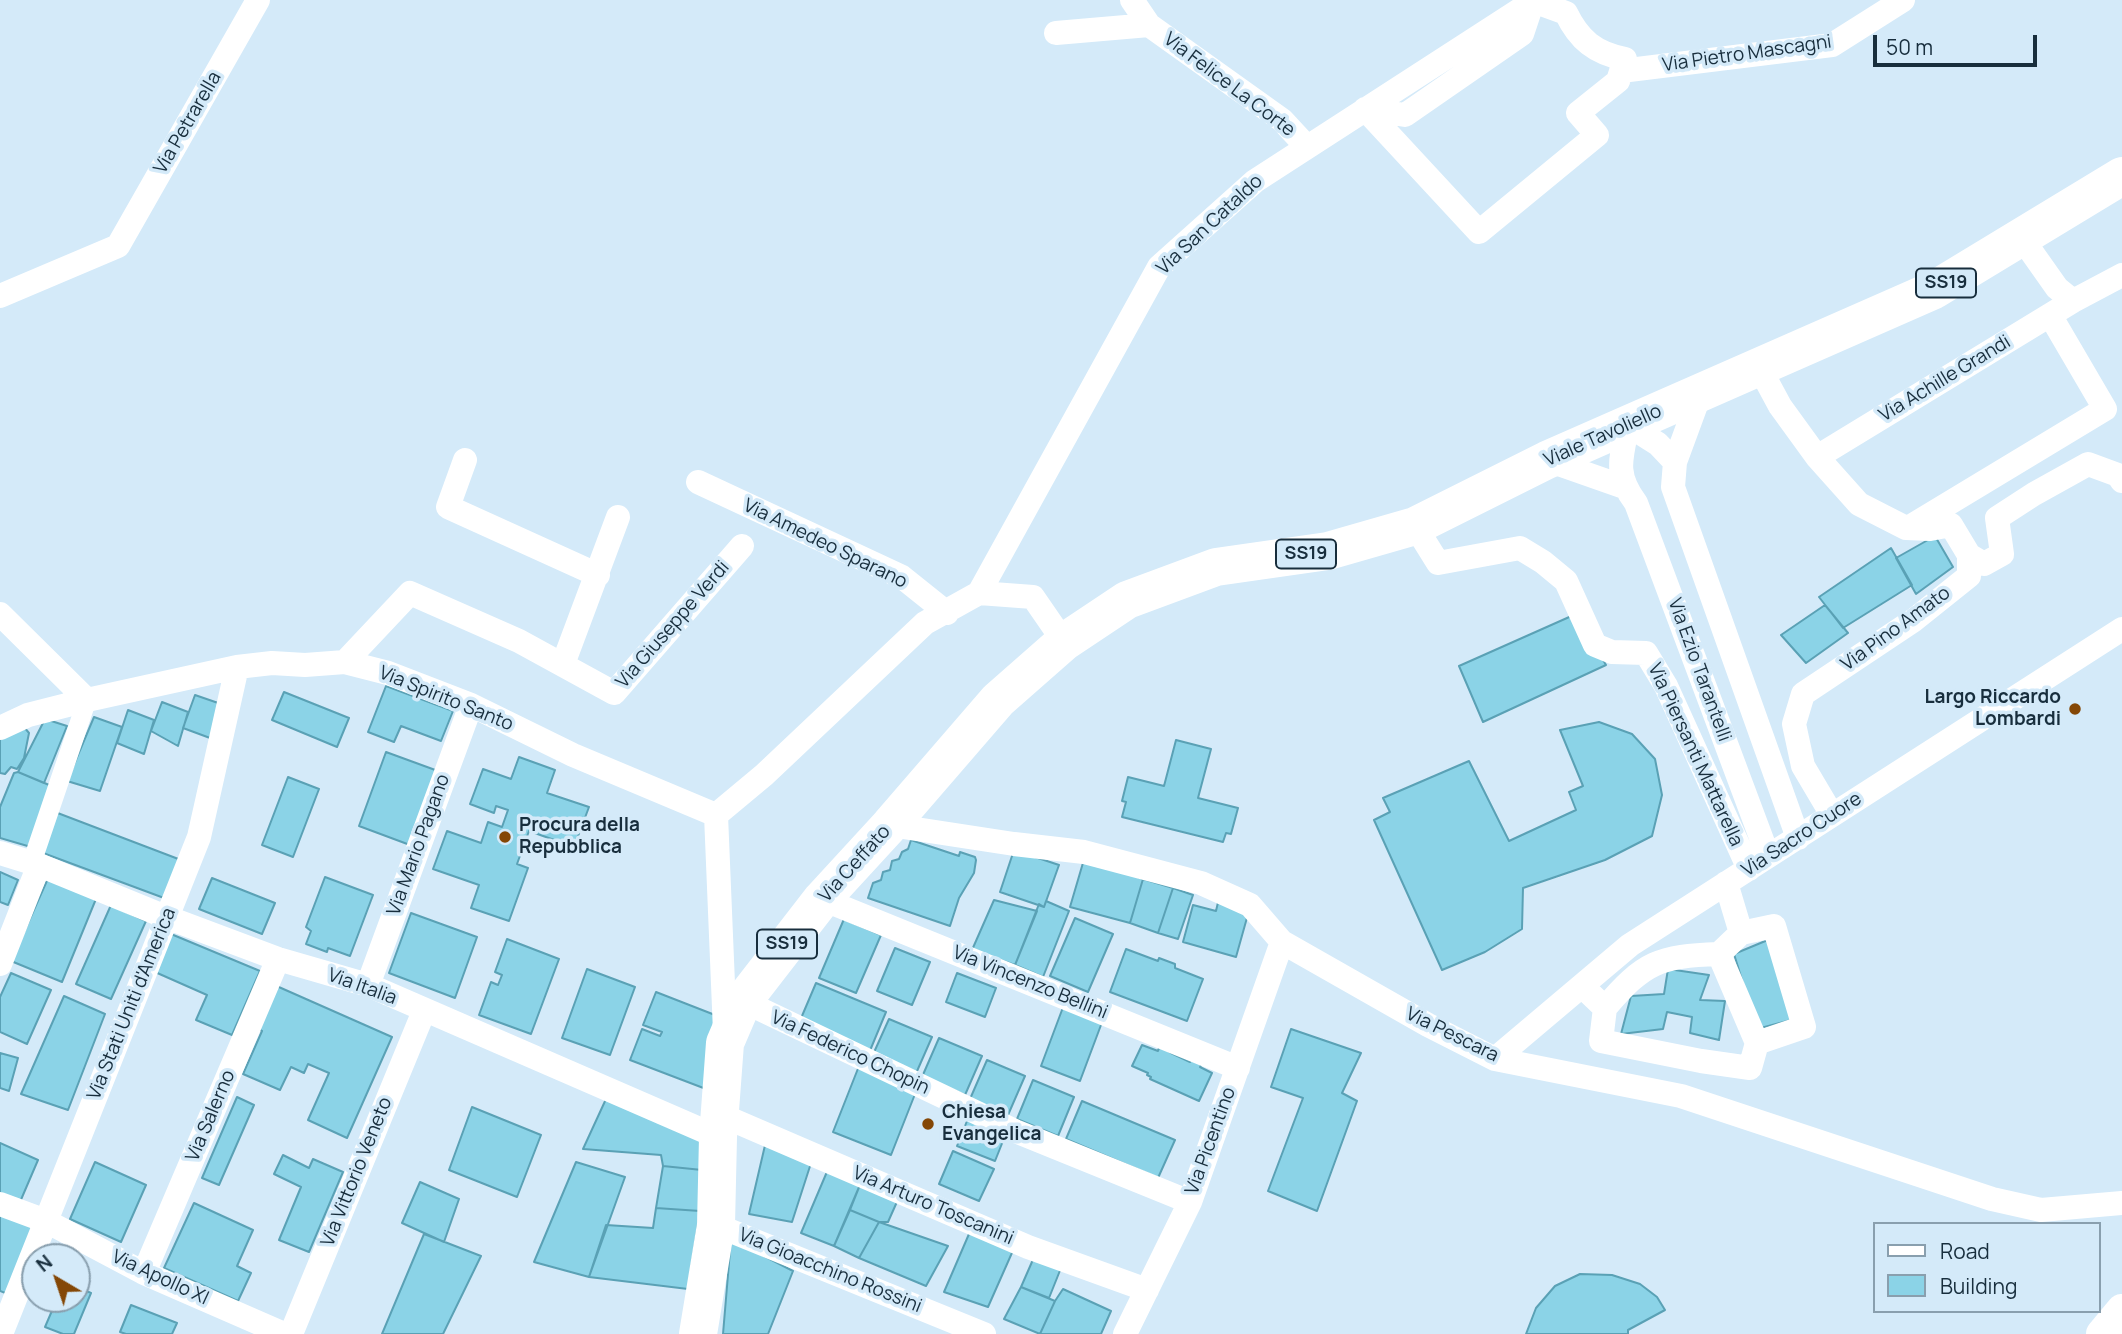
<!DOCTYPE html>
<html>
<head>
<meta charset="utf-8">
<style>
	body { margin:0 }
	#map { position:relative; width:2122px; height:1334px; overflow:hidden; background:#d4eaf9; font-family:Manrope,sans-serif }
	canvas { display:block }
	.legend { position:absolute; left:1873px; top:1222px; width:228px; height:91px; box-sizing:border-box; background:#d4eaf9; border:2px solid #899fae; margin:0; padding:9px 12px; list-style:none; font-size:21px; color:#182e3d }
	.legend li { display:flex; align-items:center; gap:14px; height:35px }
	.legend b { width:35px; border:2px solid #899fae }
	.north { position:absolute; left:21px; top:1243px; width:70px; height:70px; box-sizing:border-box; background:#d4eaf9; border:2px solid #899fae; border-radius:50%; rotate:321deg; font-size:19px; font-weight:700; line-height:28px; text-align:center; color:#182e3d }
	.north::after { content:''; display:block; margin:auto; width:24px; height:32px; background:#844706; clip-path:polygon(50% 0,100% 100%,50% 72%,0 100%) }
	.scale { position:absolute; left:1873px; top:35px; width:164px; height:32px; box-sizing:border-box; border:4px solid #182e3d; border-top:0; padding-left:9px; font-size:21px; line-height:24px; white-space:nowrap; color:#182e3d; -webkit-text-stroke:5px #d4eaf9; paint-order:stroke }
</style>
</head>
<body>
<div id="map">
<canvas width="2122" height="1334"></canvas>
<ul class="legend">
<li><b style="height:9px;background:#fff"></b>Road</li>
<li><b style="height:19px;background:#8bd3e7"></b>Building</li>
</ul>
<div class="north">N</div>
<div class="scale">50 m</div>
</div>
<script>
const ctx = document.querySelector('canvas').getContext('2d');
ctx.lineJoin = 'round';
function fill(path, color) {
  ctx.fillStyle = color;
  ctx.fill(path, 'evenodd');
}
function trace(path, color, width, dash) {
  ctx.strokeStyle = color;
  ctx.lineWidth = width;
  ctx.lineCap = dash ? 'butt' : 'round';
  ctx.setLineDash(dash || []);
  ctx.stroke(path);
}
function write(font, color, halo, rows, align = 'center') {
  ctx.font = font + ' Manrope,sans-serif';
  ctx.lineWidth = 7;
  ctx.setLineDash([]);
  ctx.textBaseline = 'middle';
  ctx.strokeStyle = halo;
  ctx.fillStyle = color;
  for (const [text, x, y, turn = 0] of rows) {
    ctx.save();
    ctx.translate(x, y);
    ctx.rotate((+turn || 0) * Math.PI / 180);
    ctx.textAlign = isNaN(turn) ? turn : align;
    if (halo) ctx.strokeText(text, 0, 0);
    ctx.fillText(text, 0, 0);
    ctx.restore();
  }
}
const building = new Path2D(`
	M1935 536 1953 567 1916 594 1896 558Z
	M1891 548 1912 585 1843 628 1819 597Z
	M1825 605 1848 633 1806 663 1781 635Z
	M1576 614 1606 665 1483 722 1459 666Z
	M386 686 453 711 441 741 401 726 394 742 368 732Z
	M284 692 349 718 337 747 272 720Z
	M195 695 221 704 210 738 183 728Z
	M162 702 188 712 178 746 151 731Z
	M128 710 154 720 144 754 117 743Z
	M94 717 122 727 100 791 67 781Z
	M45 719 67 726 44 783 18 772Z
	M1599 722 1632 734 1655 759 1662 795 1652 836 1605 860 1523 888 1522 929 1485 952 1442 970 1374 820 1390 812 1383 798 1469 761 1509 841 1576 810 1569 792 1583 786 1560 730Z
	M24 727 29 733 24 758 17 769 11 767 5 774 0 773V736Z
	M1176 740 1211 749 1198 798 1238 808 1231 834 1226 833 1223 842 1122 817 1126 802 1122 801 1128 777 1164 786Z
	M386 752 438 771 410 845 359 826Z
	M519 757 555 770 547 793 589 807 574 847 529 831 517 864 528 868 509 921 471 908 479 885 433 869 447 831 481 843 488 822 502 827 508 810 496 806 494 813 470 804 483 769 511 779Z
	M18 772 54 787 31 847 0 838V807L14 773Z
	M288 777 319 789 293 857 262 845Z
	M55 812 181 860 164 898 43 853Z
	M911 840 959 856 960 852 975 857 976 860 974 873 959 898 950 926 868 898 873 883 881 880 883 872 890 870 892 861 899 859 902 852 908 849Z
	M1014 850 1059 865 1044 907 1000 892Z
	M1085 856 1143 879 1130 923 1070 907Z
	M0 872 18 880 8 905 0 902Z
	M50 874 98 894 62 982 11 961Z
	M325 877 373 895 350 956 328 948 327 952 306 944 311 931 306 927Z
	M212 878 275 903 262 934 199 909Z
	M1143 879 1173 888 1158 933 1130 923Z
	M1173 888 1193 895 1178 939 1158 933Z
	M1219 898 1250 907 1236 957 1183 942 1193 905 1216 911Z
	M994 900 1037 911 1015 965 972 950Z
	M1046 901 1069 911 1043 977 1015 965 1039 904 1044 907Z
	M111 905 146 921 111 999 76 984Z
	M411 913 477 937 455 998 389 973Z
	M1075 918 1113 934 1088 992 1050 976Z
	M844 919 881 935 856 993 819 978Z
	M171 934 260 971 232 1035 196 1020 207 995 155 972Z
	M1775 937 1795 1019 1757 1029 1734 954Z
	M507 939 559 959 531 1034 479 1015 491 982 498 985 502 975 495 972Z
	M895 948 930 962 912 1005 877 991Z
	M1126 949 1158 961 1159 958 1175 964V968L1203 979 1187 1021 1110 992Z
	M587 969 635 987 610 1055 562 1038Z
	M1668 969 1709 975 1700 1000 1725 1001 1719 1040 1690 1033 1692 1017 1667 1012 1663 1029 1621 1034 1631 996 1664 994Z
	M11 973 51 990 27 1044 0 1032V997Z
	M957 973 996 988 985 1017 946 1002Z
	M816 983 886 1012 869 1053 799 1023Z
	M272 984 392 1037 347 1138 308 1120 329 1073 308 1064 304 1073 291 1067 280 1090 243 1074 262 1031 253 1027Z
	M656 992 715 1015 706 1089 630 1060 642 1029 660 1036 662 1032 643 1025Z
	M64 996 105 1014 68 1110 21 1094Z
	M1065 1002 1104 1017 1080 1081 1041 1066Z
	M889 1019 932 1037 914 1078 871 1059Z
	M1291 1029 1361 1053 1342 1093 1357 1101 1317 1211 1268 1191 1303 1098 1271 1087Z
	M939 1038 982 1056 965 1095 922 1077Z
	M1142 1045 1158 1051 1160 1045 1171 1053 1190 1062 1191 1059 1202 1064 1200 1067 1212 1073 1199 1101 1150 1079 1151 1077 1147 1075 1148 1073 1132 1066Z
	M0 1053 18 1058 9 1091 0 1088Z
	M987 1060 1025 1076 1008 1115 970 1099Z
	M859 1066 917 1089 891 1155 833 1132Z
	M1033 1080 1074 1097 1058 1136 1017 1119Z
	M237 1097 254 1105 219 1185 202 1178Z
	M606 1099 709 1139 702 1170 663 1166 661 1155 583 1149Z
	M1082 1101 1175 1140 1158 1178 1066 1139Z
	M472 1107 541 1135 517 1197 449 1170Z
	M969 1116 1007 1131 995 1161 957 1146Z
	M766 1141 812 1160 792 1222 749 1214Z
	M0 1143 38 1160 20 1202 0 1193Z
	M953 1151 994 1169 979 1201 939 1184Z
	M283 1155 309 1168 313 1159 343 1172 309 1252 279 1240 301 1187 274 1174Z
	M95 1162 146 1185 121 1242 70 1219Z
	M576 1162 625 1177 589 1277 534 1262Z
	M663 1166 702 1170 700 1211 656 1208Z
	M829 1167 862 1180 834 1246 801 1233Z
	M862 1180 900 1195 888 1222H879L850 1210Z
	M420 1182 459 1199 444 1242 402 1223Z
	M194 1203 253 1230 237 1266 251 1273 238 1301 164 1268Z
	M656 1208 700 1211 688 1289 589 1277 606 1225 653 1228Z
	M850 1210 879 1222 859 1258 834 1246Z
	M0 1212 40 1228 13 1296 0 1291Z
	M879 1222 948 1246 926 1286 859 1258Z
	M972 1227 1015 1246 988 1307 944 1292Z
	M424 1234 481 1256 443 1334H382Z
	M731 1239 793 1271 768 1334H723Z
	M1035 1255 1063 1263 1049 1298 1021 1287Z
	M1580 1274 1612 1275 1640 1284 1657 1297 1665 1310 1628 1330V1334H1526L1536 1308 1555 1286Z
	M77 1287 91 1293 74 1334H63L45 1327 57 1299H77Z
	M1021 1287 1055 1301 1040 1334 1004 1319Z
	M1063 1289 1111 1311 1101 1334H1040L1055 1301Z
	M131 1305 177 1323 172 1334H126L120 1332Z`);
fill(building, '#8bd3e7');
trace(building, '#5aa1b5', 2);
trace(new Path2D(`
	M32 862 87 700`), '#fff', 19);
trace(new Path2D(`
	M1132 0 1149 25 1282 120 1307 147
	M1533 1 1566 13C1579 40 1595 53 1625 59L1618 81 1578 113 1597 135 1479 232 1365 109 1405 115 1522 34Z
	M1056 33 1149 25
	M1621 71 1832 45 1903 0
	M2021 237 2057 288 2073 301 2122 275
	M0 296 118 246 258 0
	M1759 367 1780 406 1817 457 1859 504 1906 528 1930 529 1951 525 1969 555V576L1914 620 1803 694 1794 724 1803 766 1832 815
	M1700 394 1675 462 1673 487 1798 838
	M1817 457 2073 301
	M465 460 448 507 598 575
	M1547 460 1624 487
	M1675 462 1658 444 1628 425C1621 458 1614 474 1636 503L1768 856
	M698 482 902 577 947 613
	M1415 526 1438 563 1520 548 1543 562 1566 581 1595 645 1612 652 1646 653 1666 686 1749 869
	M1908 528 2105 409 2050 315
	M1969 555 1984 564 2002 554 1997 518 2034 494 2088 464 2118 475 2122 481
	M979 593 1159 267 1255 181 1535 0
	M979 593 1033 597 1064 642
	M0 614 87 700
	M345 662 410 593 519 641 614 693 742 546
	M563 664 618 517
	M0 728 28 715 87 700 237 667 272 663 305 665 345 662 388 673 471 705 573 755 716 815
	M890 825 1014 844 1084 852 1201 883 1250 905 1282 942 1428 1025 1495 1059 1681 1096 1992 1199 2041 1210 2122 1203
	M0 853 39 865 166 917 278 959 368 985 718 1137
	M1726 883 1741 933
	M822 899 1238 1068
	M1719 954 1757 1043
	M0 964 39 865
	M368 985 471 705
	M1582 986 1605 1008 1601 1041 1701 1061 1750 1068 1757 1043 1804 1027 1774 926 1741 933 1719 954C1659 956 1644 962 1605 1008
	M743 1001 1015 1131 1190 1202
	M725 1032 716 815 764 775 925 623 979 593
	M1495 1059 1630 945 2122 629
	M721 1115 1028 1247 1147 1290
	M0 1204 46 1221 144 1273 284 1334
	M716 1225 984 1334
	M144 1273 278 959
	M1 1334 199 837 237 667
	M291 1334 424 1011
	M1125 1334 1190 1202 1282 942`), '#fff', 24);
trace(new Path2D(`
	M2102 1334 2122 1310`), '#fff', 32);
trace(new Path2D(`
	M698 1334 716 1225 718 1137 725 1043 743 1001 822 899 890 825 998 700 1064 642 1127 600 1216 567 1328 551 1415 526 1547 460 1934 290 2122 176`), '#fff', 38);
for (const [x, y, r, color] of [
	[2075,709,7,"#844706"],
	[505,837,7,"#844706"],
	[928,1124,7,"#844706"]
]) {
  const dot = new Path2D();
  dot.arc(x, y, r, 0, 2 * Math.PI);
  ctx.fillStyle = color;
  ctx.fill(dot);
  trace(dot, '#d4eaf9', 2.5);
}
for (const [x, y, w] of [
	[1946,283,60],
	[1306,554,60],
	[787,944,60]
]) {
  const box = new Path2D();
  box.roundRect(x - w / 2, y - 14.5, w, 29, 5);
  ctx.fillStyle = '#d4eaf9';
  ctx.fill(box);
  trace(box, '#182e3d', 2);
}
write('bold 18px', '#182e3d', null, [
	["SS19",1946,283],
	["SS19",1306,554],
	["SS19",787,944]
]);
write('19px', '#182e3d', '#d4eaf9', [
	["Via Pietro Mascagni",1747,54,-8],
	["Via Felice La Corte",1229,85,37],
	["Via Petrarella",188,123,-60],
	["Via San Cataldo",1210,225,-43],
	["Via Achille Grandi",1945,379,-31],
	["Viale Tavoliello",1603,436,-24],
	["Via Amedeo Sparano",825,544,26],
	["Via Giuseppe Verdi",673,625,-49],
	["Via Pino Amato",1896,629,-36],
	["Via Ezio Tarantelli",1699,670,70],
	["Via Spirito Santo",446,699,22],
	["Via Piersanti Mattarella",1695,755,65],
	["Via Sacro Cuore",1802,835,-33],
	["Via Mario Pagano",419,845,-70],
	["Via Ceffato",855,864,-48],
	["Via Vincenzo Bellini",1030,983,22],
	["Via Italia",362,987,20],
	["Via Stati Uniti d'America",132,1004,-68],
	["Via Pescara",1452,1035,26],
	["Via Federico Chopin",850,1053,25],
	["Via Salerno",211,1116,-67],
	["Via Picentino",1211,1141,-70],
	["Via Vittorio Veneto",357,1172,-68],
	["Via Arturo Toscanini",933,1206,23],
	["Via Gioacchino Rossini",830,1271,22],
	["Via Apollo XI",160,1278,25]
]);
write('bold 19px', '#182e3d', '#d4eaf9', [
	["Largo Riccardo",2061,698,"right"],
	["Lombardi",2061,720,"right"],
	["Procura della",519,826],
	["Repubblica",519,848],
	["Chiesa",942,1113],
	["Evangelica",942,1135]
], 'left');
</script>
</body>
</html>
